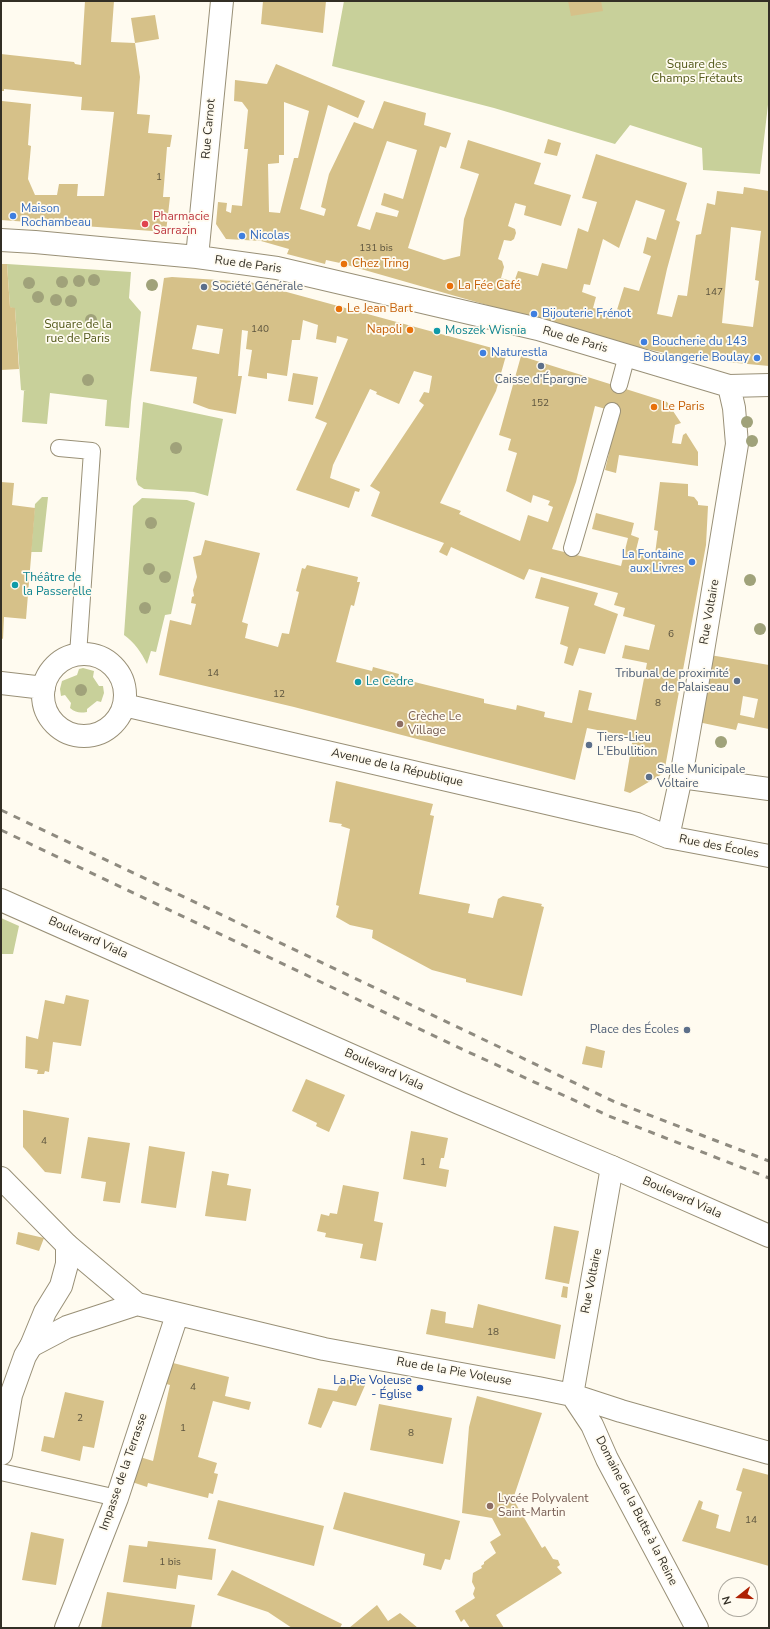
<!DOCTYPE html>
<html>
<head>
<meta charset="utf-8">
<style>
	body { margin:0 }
	#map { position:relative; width:770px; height:1629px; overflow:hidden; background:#fffbf0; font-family:"Nunito Sans",sans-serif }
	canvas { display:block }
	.frame { position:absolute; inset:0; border:2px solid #332f25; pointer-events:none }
	.north { position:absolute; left:718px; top:1577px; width:40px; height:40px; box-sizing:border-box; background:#fffbf0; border:1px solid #ada99f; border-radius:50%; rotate:253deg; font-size:11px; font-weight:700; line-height:16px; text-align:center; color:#332f25 }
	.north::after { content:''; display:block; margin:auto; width:14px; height:18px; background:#af2204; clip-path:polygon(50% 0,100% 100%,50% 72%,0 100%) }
</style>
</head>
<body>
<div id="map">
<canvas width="770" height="1629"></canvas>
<div class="frame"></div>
<div class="north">N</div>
</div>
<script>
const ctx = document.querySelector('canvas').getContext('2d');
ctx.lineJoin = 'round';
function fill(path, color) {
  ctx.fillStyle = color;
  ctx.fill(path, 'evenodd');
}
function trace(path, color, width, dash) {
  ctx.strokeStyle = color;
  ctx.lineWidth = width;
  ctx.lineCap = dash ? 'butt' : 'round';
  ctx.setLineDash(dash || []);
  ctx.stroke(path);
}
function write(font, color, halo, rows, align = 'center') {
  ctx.font = font + ' "Nunito Sans",sans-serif';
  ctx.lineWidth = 3.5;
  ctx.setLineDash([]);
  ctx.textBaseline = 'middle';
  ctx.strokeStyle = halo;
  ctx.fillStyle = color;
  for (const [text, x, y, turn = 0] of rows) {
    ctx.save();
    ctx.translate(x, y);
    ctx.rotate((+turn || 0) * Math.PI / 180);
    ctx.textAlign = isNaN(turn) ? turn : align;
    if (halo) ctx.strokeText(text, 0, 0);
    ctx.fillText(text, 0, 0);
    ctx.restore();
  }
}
fill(new Path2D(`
	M344 1H769V96L760 174 703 170 702 148 630 125 615 144 494 108 332 66Z
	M7 264 131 272 129 298 141 312 131 402 129 428 105 426 107 400 50 393 47 424 22 422 24 391H26L21 390 15 309 10 307Z
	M143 402 223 419 208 496 194 492 144 489 138 485 136 479Z
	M42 497H48L42 552H31L35 504Z
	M142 498 187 500 195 503 171 614 165 615 156 652 151 651 147 664C141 652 135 643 124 635L133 506Z
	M83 668 94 671 93 677 99 686H103L104 693 101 702 97 701 87 709V712C80 713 76 713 70 708L71 703 65 695 61 696 60 689 62 681 77 675 79 669Z
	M1 918 19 926 13 954H1Z`), '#c8d09a');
fill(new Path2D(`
	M85 1H114L111 42 135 43 140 77 137 114 150 115 148 133 172 135 170 147H167L163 197H170L166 232 1 220 2 101 31 104 28 145 31 146 28 179 35 195H57L59 184H78L77 196H104L114 112 81 110 82 97 4 89V91H1V54L74 62 75 64 81 65Z
	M263 1H326L323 33 261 24Z
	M568 1H601L603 11 571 16Z
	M155 15 159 39 135 43 131 18Z
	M276 64 365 101 358 118 328 105 300 209 324 216 326 209 321 207 329 174 354 122 373 129 384 101 426 113 424 125 451 133 446 148 440 146 408 248 444 260 460 256 464 219 479 174 460 168 468 140 541 163 534 184 571 195 561 226 524 215 526 206 515 203 508 226 515 229 516 233 514 239 511 241 504 240 498 259 502 261 504 267 501 278 514 282 518 271 538 276 542 263 567 269 578 228 588 232 597 202 582 198 596 154 687 183 676 220 680 222 667 269 657 314 672 317 678 295 687 296 696 235 701 234 707 203 715 205 717 191 743 194 744 187 769 191V366L694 359 623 344 340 263 326 260 325 264 287 254 289 249 261 241 226 239 216 224 218 202 227 203 226 211 231 213 232 205 242 206 248 149H244L248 110 242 102 234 101 235 80 267 84ZM284 102 309 111 298 158H294L280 213 269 212 268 164 279 163V155H284ZM387 141 417 150 403 199 384 193 381 205 399 211 397 217 376 212 370 230 357 226ZM636 200 665 210 656 240 647 237 643 253 651 256 639 291 624 287 616 313 593 308 596 297 582 292 584 284 590 285 603 239 619 248ZM731 227 761 231 755 280 759 281 753 327 722 323Z
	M548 139 561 143 557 156 544 153Z
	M1 264H7L10 307 15 308 19 369 1 370Z
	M172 277 250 282 507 352 496 391 440 503 461 511 459 514 520 541 528 515 548 522 553 507 548 505 550 501 533 495 531 503 506 491 517 453 508 450 511 439 499 435 521 356 667 402 681 423 675 425 672 443 681 444 683 435 686 433 698 452V466L619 455 616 473 605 470 609 453H607L617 412 595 406 576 482 552 549 621 566 628 538 592 529 596 513 634 523 631 535 639 538 636 550 655 554 658 531 654 530 660 482 688 484V496L694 497 698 502V505L708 506 706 545 664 773 630 793 624 791 633 737 587 728 575 780 294 707 159 675 170 620 191 625 196 604 191 603 192 597 194 596 193 590 197 577 193 557 201 555 205 540 260 553 242 622 248 624 245 638 278 647 282 633 289 634 299 592 296 591 302 568 305 569 307 565 358 577 357 582H360L354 606 351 605 336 662 372 671 373 667 399 674 398 678 484 699V703L516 710 517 705 545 712 544 717 572 723 579 690 592 693 588 710 636 720 647 663 622 658 625 645 649 650 655 625 623 616 625 608 614 605 618 593 529 569 524 580 451 547 447 556 439 552 444 543 371 516 380 492 370 486 424 405 419 401 424 392 429 393 432 376 414 371 399 404 376 394 377 392 370 389 333 465 330 478 360 489 359 492 355 491 349 508 296 490 327 423 315 418 348 339 337 336 336 343 316 339 318 325 303 320 300 340H292L287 376 267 373V379L248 376 252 350 246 349 248 331 242 330 238 376H242L236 414 209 409 193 403 197 377 150 371 164 278ZM197 325 223 329 219 354 192 349Z
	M293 373 318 377 313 405 288 401Z
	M1 482 14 483 12 505 35 508 26 619 4 617 3 639 1 638Z
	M541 577 598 593 594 605 618 614 605 654 579 648 573 666 564 663 568 647 560 644 569 607 535 598Z
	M710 655 769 665V729L738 723 736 730 698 722ZM743 696 758 699 754 718 740 715Z
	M336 781 433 804 430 815 434 816 419 894 470 904 468 913 493 918 498 899 503 896 542 904 541 906 544 907 522 996 466 982V979L432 970 372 938 373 930 350 925 336 917 339 906 336 905 350 829 341 826 342 824 329 822Z
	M66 995 89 1000 81 1046 53 1042 49 1072 45 1071 44 1074H37L38 1070 25 1068 26 1036 38 1039 45 1000 64 1004Z
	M586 1046 605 1051 602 1068 582 1064Z
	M306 1079 345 1095 329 1132 316 1126 317 1123 292 1111Z
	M23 1110 69 1118 61 1174 45 1172 23 1147Z
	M411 1131 448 1138 444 1158H441L439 1168 449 1170 446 1187 403 1179Z
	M88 1137 130 1143 120 1203 103 1201 106 1182 81 1178Z
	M149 1146 185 1152 176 1208 141 1203Z
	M212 1171 229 1174 227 1185 251 1189 246 1221 205 1216Z
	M343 1185 379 1192 374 1221 383 1223 376 1261 360 1258 363 1244 325 1237 326 1233 317 1231 321 1214 329 1216 330 1213 337 1214Z
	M554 1226 579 1231 569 1284 545 1279Z
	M18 1232 44 1238 39 1251 16 1244Z
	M563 1286 568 1287 567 1298 561 1297Z
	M478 1304 561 1325 555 1359 426 1334 431 1309 446 1312 445 1323 473 1328Z
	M169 1362 229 1377 225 1396 251 1402 249 1410 213 1401 198 1457 217 1463 214 1473 218 1474 213 1494 209 1493 208 1498 148 1483 147 1487 132 1482 140 1457 153 1461 170 1385 163 1383Z
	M342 1379 366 1383 356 1406 333 1401 321 1428 308 1424 318 1388 337 1391Z
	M65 1392 104 1401 94 1448 83 1446 80 1461 41 1451 44 1436 54 1438Z
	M477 1396 542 1413 513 1499 542 1548 545 1546 553 1559 558 1560 560 1565 557 1567 562 1573 496 1615 504 1628H470L464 1619 461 1622 455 1611 475 1598 473 1594 475 1588 472 1582 473 1573 482 1568 481 1566 484 1564V1562L496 1553 490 1542 501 1535 492 1518 462 1513 469 1427Z
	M379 1404 452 1418 443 1464 370 1450Z
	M743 1468 769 1475V1566L682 1541 699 1500 703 1502 701 1509 719 1515 716 1528 730 1532 742 1492 736 1490Z
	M344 1492 460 1521 450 1560 445 1559 441 1570 423 1565 425 1554 333 1529Z
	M218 1500 324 1526 314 1566 208 1539Z
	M31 1532 64 1539 56 1585 22 1580Z
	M148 1541 216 1549 212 1580 178 1575 176 1589 123 1582 129 1545 147 1547Z
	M232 1570 342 1624 340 1628H292L268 1612 217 1595Z
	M107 1592 195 1605 191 1628H101Z
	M377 1605 388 1621 400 1613 418 1628H349Z`), '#d6c189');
const lane = new Path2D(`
	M619 385 627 355
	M59 448 92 451 78 655
	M572 548 612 411
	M1 1472 117 1498`);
const street = new Path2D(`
	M1 240 35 242 197 257 277 268 538 329 729 386 769 385
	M197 257 222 1
	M43 695a41 41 0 1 1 82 0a41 41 0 1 1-82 0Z
	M1 683 44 688
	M124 705 637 824 668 837 769 856
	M681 777 769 789
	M668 837 681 777 702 657 737 444 734 408 729 386
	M67 1245 137 1304 324 1349 538 1388 572 1395 621 1411 769 1453
	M31 1346 67 1327 137 1304
	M572 1395 592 1425 607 1459 697 1628
	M572 1395 612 1167
	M66 1628 117 1498 177 1315`);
const secondary = new Path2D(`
	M1 900 459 1103 612 1167 769 1236
	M1 1178 67 1245V1264L61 1286 45 1312 31 1346 25 1356 11 1395 1 1454`);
trace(lane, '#999077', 18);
trace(street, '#999077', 24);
trace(secondary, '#999077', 24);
trace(lane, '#fff', 16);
trace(street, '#fff', 22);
trace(secondary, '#fff', 22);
trace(new Path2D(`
	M1 810 615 1102 769 1161
	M1 830 466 1051 609 1116 769 1178`), '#8f8b80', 3, [7, 7]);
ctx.fillStyle = '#a0a27a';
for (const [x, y] of [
	[94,280],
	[79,281],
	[62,282],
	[29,283],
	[152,285],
	[38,297],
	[56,300],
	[71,301],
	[91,320],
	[88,380],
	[747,422],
	[752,441],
	[176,448],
	[151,523],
	[149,569],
	[165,577],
	[750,580],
	[145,608],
	[760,629],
	[81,690],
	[721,742]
]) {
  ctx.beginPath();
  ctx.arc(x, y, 6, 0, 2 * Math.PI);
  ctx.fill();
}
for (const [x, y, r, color] of [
	[13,216,4,"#3f7fe0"],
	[145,224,4,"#e0444e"],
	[242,236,4,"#3f7fe0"],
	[344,264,4,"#e8710a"],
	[450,286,4,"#e8710a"],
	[204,287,4,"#5c6f8a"],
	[339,309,4,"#e8710a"],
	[534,314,4,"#3f7fe0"],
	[410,330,4,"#e8710a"],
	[437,331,4,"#0f9aa8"],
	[644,342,4,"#3f7fe0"],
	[483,353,4,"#3f7fe0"],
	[757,358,4,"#3f7fe0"],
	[541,366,4,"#5c6f8a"],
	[654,407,4,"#e8710a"],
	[692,562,4,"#3f7fe0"],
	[15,585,4,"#0f9aa8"],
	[737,681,4,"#5c6f8a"],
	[358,682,4,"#0f9aa8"],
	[400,724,4,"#8d6e63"],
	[589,745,4,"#5c6f8a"],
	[649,777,4,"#5c6f8a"],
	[687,1030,4,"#5c6f8a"],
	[420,1388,4,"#1a4fb4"],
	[490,1506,4,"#8d6e63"]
]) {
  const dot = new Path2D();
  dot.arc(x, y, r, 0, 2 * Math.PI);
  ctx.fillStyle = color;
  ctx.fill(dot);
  trace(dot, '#fffbf0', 1.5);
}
write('10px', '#5c543e', null, [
	["1",159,178],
	["131 bis",376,249],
	["147",714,293],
	["140",260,330],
	["152",540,404],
	["6",671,635],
	["14",213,674],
	["12",279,695],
	["8",658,704],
	["4",44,1142],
	["1",423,1163],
	["18",493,1333],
	["4",193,1388],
	["2",80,1419],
	["1",183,1429],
	["8",411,1434],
	["14",751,1521],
	["1 bis",170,1563]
]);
write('12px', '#53591a', '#fffbf0', [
	["Square des",697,65],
	["Champs Frétauts",697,79],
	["Square de la",78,325],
	["rue de Paris",78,339]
]);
write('12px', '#332f25', '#fffbf0', [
	["Rue Carnot",209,129,-85],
	["Rue de Paris",248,265,8],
	["Rue de Paris",575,340,16],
	["Rue Voltaire",710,612,-80],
	["Avenue de la République",397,768,13],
	["Rue des Écoles",719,847,11],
	["Boulevard Viala",88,938,24],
	["Boulevard Viala",384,1070,24],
	["Boulevard Viala",682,1198,24],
	["Rue Voltaire",592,1281,-79],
	["Rue de la Pie Voleuse",454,1372,10],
	["Impasse de la Terrasse",124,1472,-71],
	["Domaine de la Butte à la Reine",636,1511,63]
]);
write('12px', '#366cbe', '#fffbf0', [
	["Maison",21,209],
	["Rochambeau",21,223],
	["Nicolas",250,236],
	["Bijouterie Frénot",542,314],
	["Boucherie du 143",652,342],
	["Naturestla",491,353],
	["Boulangerie Boulay",749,358,"right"],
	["La Fontaine",684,555,"right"],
	["aux Livres",684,569,"right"]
], 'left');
write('12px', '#be3a42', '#fffbf0', [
	["Pharmacie",153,217],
	["Sarrazin",153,231]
], 'left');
write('12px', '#c56008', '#fffbf0', [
	["Chez Tring",352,264],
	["La Fée Café",458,286],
	["Le Jean Bart",347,309],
	["Napoli",402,330,"right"],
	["Le Paris",662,407]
], 'left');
write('12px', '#4e5e75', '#fffbf0', [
	["Société Générale",212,287],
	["Caisse d'Épargne",541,380,"center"],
	["Tribunal de proximité",729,674,"right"],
	["de Palaiseau",729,688,"right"],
	["Tiers-Lieu",597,738],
	["L'Ebullition",597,752],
	["Salle Municipale",657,770],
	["Voltaire",657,784],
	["Place des Écoles",679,1030,"right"]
], 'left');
write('12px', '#0d838f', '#fffbf0', [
	["Moszek Wisnia",445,331],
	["Théâtre de",23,578],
	["la Passerelle",23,592],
	["Le Cèdre",366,682]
], 'left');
write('12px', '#785e54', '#fffbf0', [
	["Crèche Le",408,717],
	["Village",408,731],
	["Lycée Polyvalent",498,1499],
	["Saint-Martin",498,1513]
], 'left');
write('12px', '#164399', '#fffbf0', [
	["La Pie Voleuse",412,1381],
	["- Église",412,1395]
], 'right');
</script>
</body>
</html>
